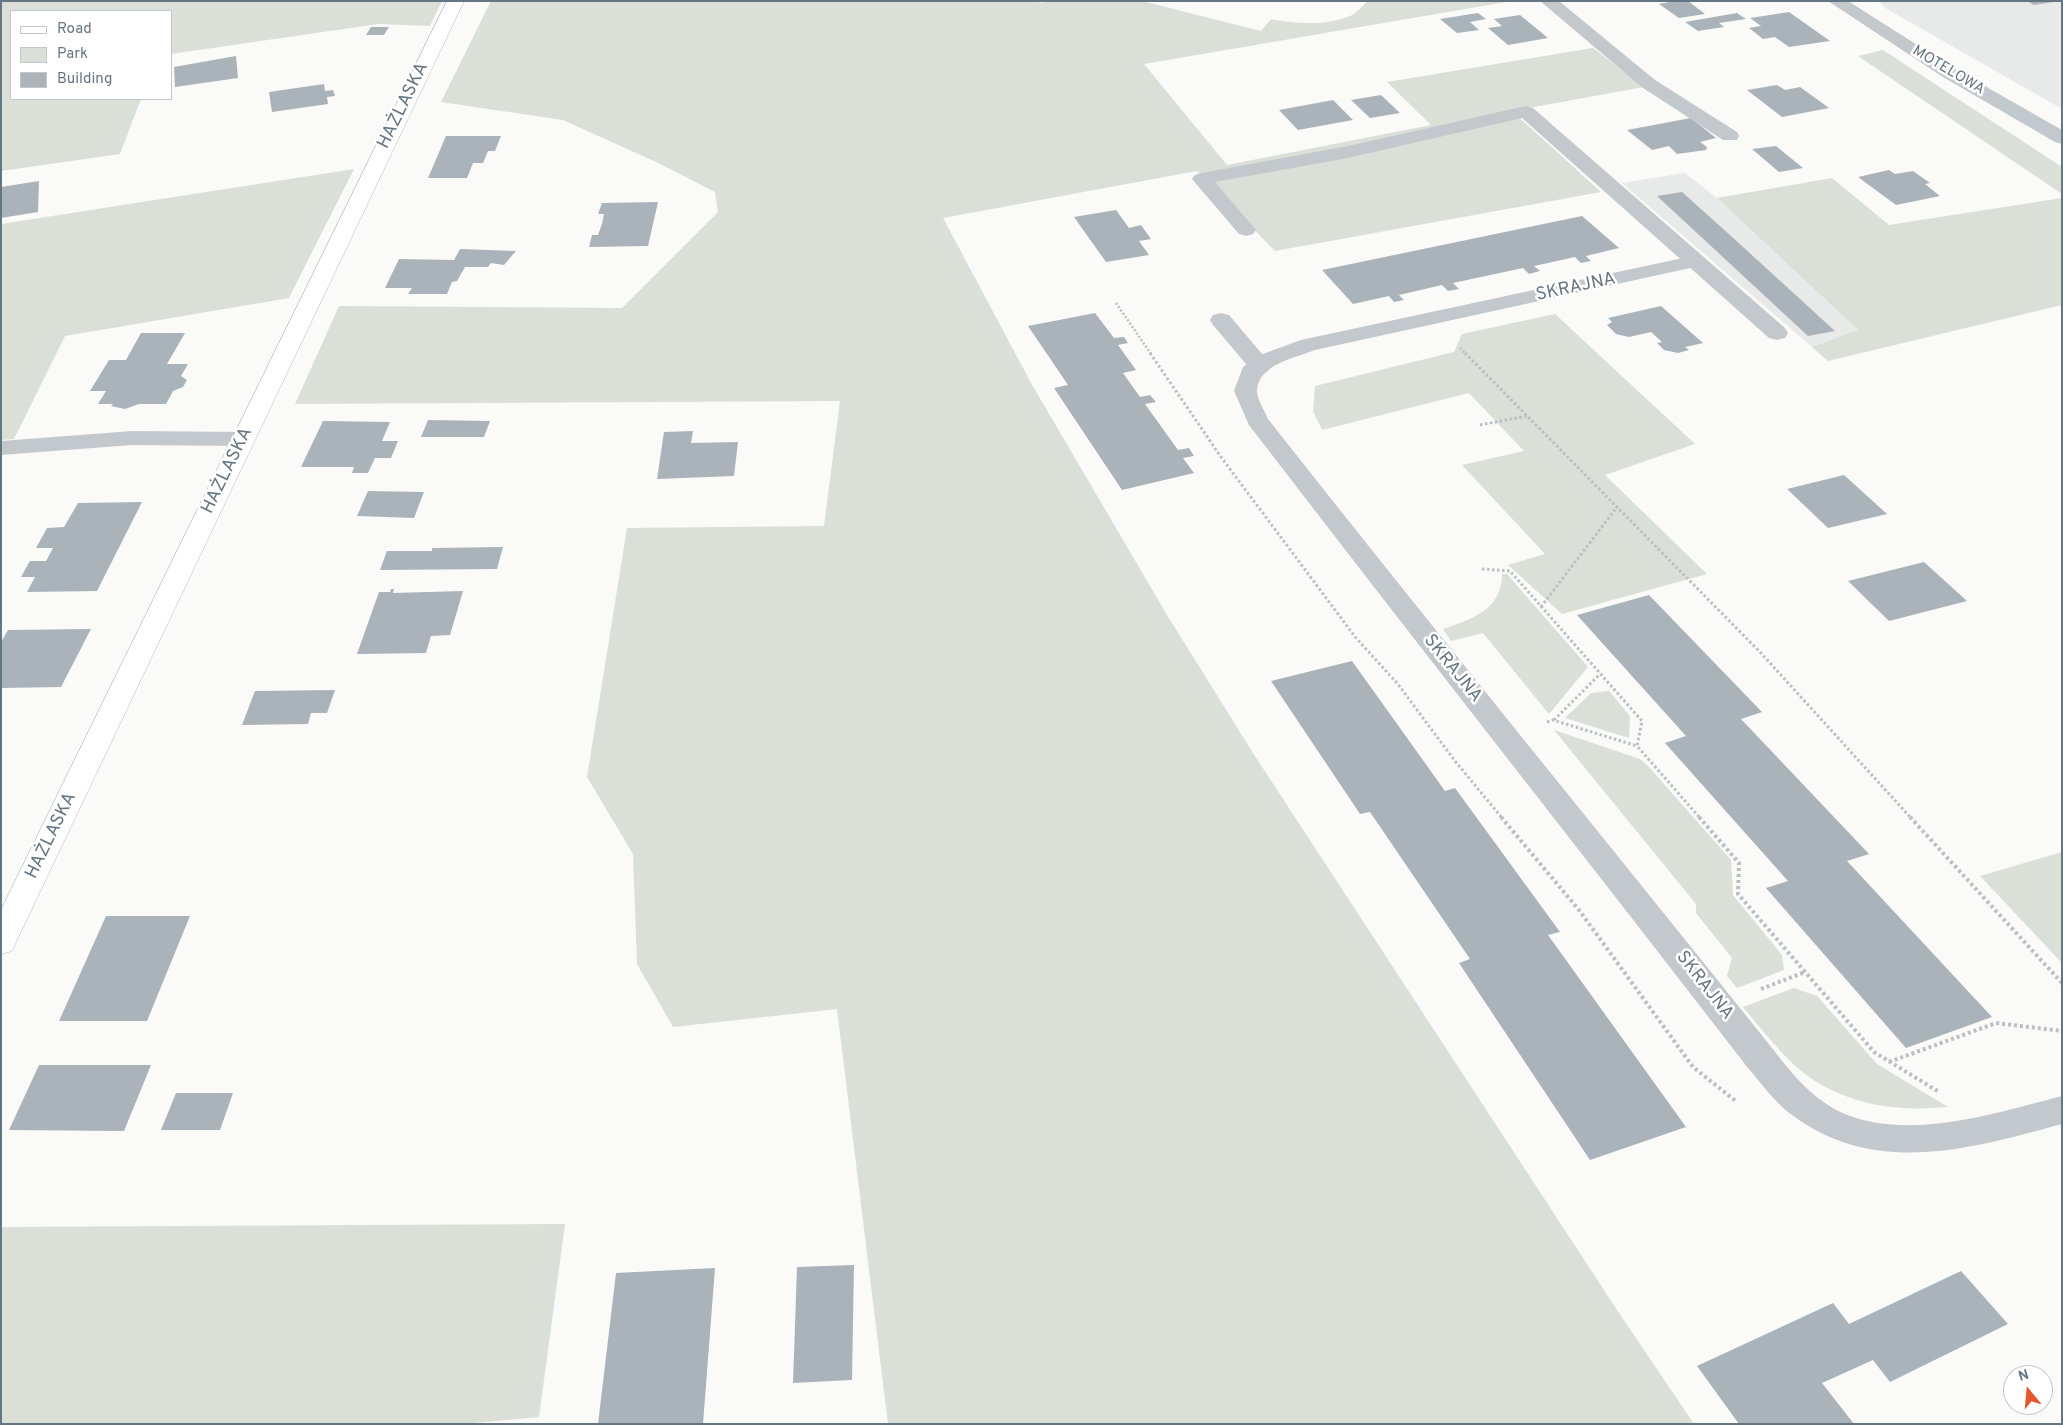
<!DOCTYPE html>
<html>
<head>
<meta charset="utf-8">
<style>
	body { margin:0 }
	#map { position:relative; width:2063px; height:1425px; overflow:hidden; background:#fafaf8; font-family:Overpass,sans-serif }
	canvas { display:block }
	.frame { position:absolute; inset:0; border:2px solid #657683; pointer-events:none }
	.legend { position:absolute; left:10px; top:10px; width:162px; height:90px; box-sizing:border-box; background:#fff; border:1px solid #c1c8cd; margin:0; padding:6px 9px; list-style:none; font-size:15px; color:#657683 }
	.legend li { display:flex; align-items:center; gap:10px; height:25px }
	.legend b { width:25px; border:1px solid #c1c8cd }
	.north { position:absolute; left:2003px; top:1365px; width:50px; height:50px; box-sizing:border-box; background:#fff; border:1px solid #c1c8cd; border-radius:50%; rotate:343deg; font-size:14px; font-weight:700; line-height:20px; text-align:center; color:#657683 }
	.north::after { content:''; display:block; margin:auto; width:18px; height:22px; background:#e4572e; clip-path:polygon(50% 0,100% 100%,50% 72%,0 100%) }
</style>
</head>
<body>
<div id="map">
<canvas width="2063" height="1425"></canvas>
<div class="frame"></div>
<ul class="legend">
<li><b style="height:6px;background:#fff"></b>Road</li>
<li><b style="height:14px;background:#dadfd7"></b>Park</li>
<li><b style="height:14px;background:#aab3b9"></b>Building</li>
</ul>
<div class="north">N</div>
</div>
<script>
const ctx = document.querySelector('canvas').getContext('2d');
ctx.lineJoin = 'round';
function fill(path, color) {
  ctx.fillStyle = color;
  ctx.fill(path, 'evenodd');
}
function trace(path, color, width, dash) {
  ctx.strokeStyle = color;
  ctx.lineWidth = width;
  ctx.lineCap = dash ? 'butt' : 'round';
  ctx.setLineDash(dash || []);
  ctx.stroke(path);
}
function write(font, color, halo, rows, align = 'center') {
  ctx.font = font + ' Overpass,sans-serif';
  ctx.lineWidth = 5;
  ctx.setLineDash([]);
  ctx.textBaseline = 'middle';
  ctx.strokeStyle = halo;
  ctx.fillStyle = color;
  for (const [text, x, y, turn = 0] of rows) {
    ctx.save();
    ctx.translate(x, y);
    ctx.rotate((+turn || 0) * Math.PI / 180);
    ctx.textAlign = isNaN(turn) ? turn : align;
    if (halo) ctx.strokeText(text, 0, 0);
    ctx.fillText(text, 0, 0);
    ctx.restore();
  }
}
fill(new Path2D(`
	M1878 1H2062V109L1887 9Z
	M1685 173 1717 198 1858 330 1812 347 1622 183Z`), '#e8e9e9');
fill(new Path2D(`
	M1 1H442L430 26 378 24 171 54V11H11V99H141L120 154 1 171Z
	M491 1H1035L1043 3 1045 1H1142L1261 31 1271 19C1296 24 1325 26 1350 16 1356 14 1362 6 1368 1H1512L1144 64 1227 165 1431 125 1387 82 1593 48 1644 87 1512 111 1601 192 1275 251 1197 171 943 218 1031 383 1167 615 1253 753 1617 1310 1694 1424H888L837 1009 673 1027 637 964 633 854 587 777 627 528 824 526 840 401 295 404 339 306 622 308 718 212 715 192 656 162 563 120 441 102Z
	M1883 50 2062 167V194L1858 56Z
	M354 169 289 298 65 336 14 439 1 440V224Z
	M1832 178 1889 225 2062 198V305L1828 361 1812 347 1858 330 1717 198Z
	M1555 314 1695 444 1605 475 1707 574 1562 614 1508 565 1545 554 1462 465 1524 451 1469 393 1322 430 1313 411 1315 386 1454 352 1462 334Z
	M1502 574H1507L1588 667 1549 714 1483 633 1451 641 1443 629C1472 619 1502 610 1502 574Z
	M1609 691 1630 716 1629 738 1565 718 1591 693Z
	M1554 730 1640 759 1649 767 1731 860 1733 895 1782 955 1784 970 1737 988 1727 976 1732 958 1696 913V904Z
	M2062 852V963L1980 876Z
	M1794 988 1817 996 1877 1064 1948 1107C1889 1113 1829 1102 1786 1057 1771 1041 1757 1024 1743 1007Z
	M565 1224 539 1417 463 1424H1V1227Z`), '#dadfd7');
fill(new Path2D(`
	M1674 1H1688L1705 14 1679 18 1659 4Z
	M2027 1H2053V2L2034 5Z
	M1789 12 1813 29 1830 41 1789 47 1775 37 1763 39 1749 28 1761 26 1750 18Z
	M1478 13 1486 19 1470 22 1479 30 1457 33 1440 19Z
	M1737 13 1746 19 1719 23 1724 27 1698 31 1685 22Z
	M1520 15 1548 38 1508 45 1488 28 1502 26 1494 19Z
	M371 27H389L384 35H366Z
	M236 56 238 78 175 87 174 67Z
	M324 84 325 91 333 90 335 96 327 97 328 104 272 112 269 92Z
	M1777 85 1785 90 1800 87 1829 108 1782 117 1747 90Z
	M1381 95 1400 113 1370 118 1351 100Z
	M1333 100 1353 120 1298 130 1279 110Z
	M1691 118 1716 138 1700 142 1707 147 1706 150 1677 154 1669 146 1652 150 1627 130Z
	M446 136H501L495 151H488L483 163H473L467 178H428Z
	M1776 146 1803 168 1779 172 1752 149Z
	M1889 170 1895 174 1913 171 1930 183 1925 184 1940 196 1896 205 1858 177Z
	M39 181 38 212 1 218V187Z
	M1682 192 1731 236 1835 331 1808 336 1657 196Z
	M658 202 648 246 589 247 592 235H598L602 224 604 214H598L602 203Z
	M1116 210 1129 228 1141 225 1151 239 1139 241 1149 255 1106 262 1074 217Z
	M1582 216 1619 248 1586 256 1591 261 1581 263 1575 257 1534 266 1540 271 1529 274 1523 268 1453 283 1459 289 1448 291 1442 285 1399 295 1404 300 1394 302 1389 296 1353 304 1322 270Z
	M460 249 516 251 504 265 491 263 488 267H465L457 281 452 282 447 294H408L412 288H385L399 259 454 260Z
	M1661 306 1703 343 1685 347 1689 350 1678 353 1664 350 1657 343 1662 342 1651 332 1629 337 1616 334 1607 325 1612 322 1608 318Z
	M1095 313 1114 338 1124 337 1128 343 1118 345 1136 370 1123 373 1140 397 1150 395 1156 402 1145 404 1178 450 1189 448 1194 456 1183 458 1194 473 1122 490 1054 388 1068 385 1028 326Z
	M141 333H185L167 364H188L181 376 187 380 183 387 173 391 166 404H139L125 409 111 406 113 404H98L106 391H90L109 360H126Z
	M428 420 490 421 484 437H421Z
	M323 421 390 422 382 441H398L391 458H375L368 473H352L354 467H301Z
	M693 431 691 443 738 442 734 476 657 479 664 432Z
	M1844 475 1887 514 1828 528 1787 489Z
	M368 491 424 492 414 518 357 516Z
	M142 502 97 591 27 592 35 577H21L30 561H46L53 548H36L47 528 64 527 78 503Z
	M503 547 497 569 380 570 387 551H432V548Z
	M1924 562 1967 601 1889 621 1848 581Z
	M391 589H394L393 593 463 591 450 635 431 636 426 653 357 654 379 592H390Z
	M1649 595 1762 712 1741 719 1869 854 1847 861 1992 1017 1906 1048 1766 888 1788 881 1665 743 1686 736 1577 615Z
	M91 629 61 687 1 688V642L8 630Z
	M1352 661 1445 791 1455 788 1560 932 1548 935 1686 1127 1590 1160 1459 963 1470 959 1370 812 1360 814 1271 681Z
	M335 690 327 713H311L308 724 242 725 255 691Z
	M106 916H190L147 1021H59Z
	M39 1065H151L124 1131 9 1130Z
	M176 1093H233L220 1130H161Z
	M854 1265 852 1380 793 1383 797 1267Z
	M715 1268 703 1424H598L616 1273Z
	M1961 1271 2008 1324 1890 1382 1873 1360 1822 1383 1854 1424H1739L1697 1366 1833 1303 1849 1324Z`), '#aab3b9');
const secondary = new Path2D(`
	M447 1H464L16 942 12 951 1 954V910Z`);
trace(secondary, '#b3babf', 1);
trace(new Path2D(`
	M1116 303 1151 354
	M1460 348 1466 354`), '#bbbfc2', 2.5, [2, 2]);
trace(new Path2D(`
	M1150 353 1221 457 1356 638 1397 683 1455 761 1502 818
	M1465 353 1760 652 1911 818
	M1480 425 1527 416
	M1482 569 1510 571 1642 721 1637 746 1700 818
	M1541 607 1617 507
	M1554 720 1600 674
	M1547 722 1553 720 1637 746`), '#bbbfc2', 3, [2.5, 2.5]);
trace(new Path2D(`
	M1501 817 1579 910 1693 1067 1737 1102
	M1699 817 1739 863 1738 894 1874 1052 1939 1092
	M1910 817 2062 983
	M1761 989 1805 972
	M1889 1062 1996 1023 2062 1031`), '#bbbfc2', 4, [3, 3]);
fill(new Path2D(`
	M1540 1H1559L1655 80 1737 132 1739 136 1737 140H1723L1643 88Z
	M1526 106 1533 108 1785 328 1788 333 1785 338 1777 340 1769 338 1522 118 1348 158 1215 182 1256 230 1253 234 1246 236 1239 234 1192 179 1195 175 1202 173 1348 146Z
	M1221 313 1229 315 1268 361 1271 366 1268 371 1260 373 1252 371 1213 325 1210 320 1213 315Z
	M132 431 244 432 252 434 256 439 252 444 244 446 132 445 1 455V441Z`), '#c3c8cc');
fill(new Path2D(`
	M1828 1H1848L1955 69 2062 130V144L2055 142 1943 77Z
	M1697 255 1704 257 1707 261 1704 265 1315 350C1295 358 1259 364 1257 390 1256 398 1265 411 1268 419 1434 630 1604 838 1772 1048 1792 1074 1814 1101 1845 1114 1910 1141 1997 1113 2062 1096V1124C1970 1149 1875 1177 1792 1115 1775 1103 1762 1084 1748 1068 1582 853 1414 640 1249 425L1234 391 1243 367 1260 355 1301 340Z`), '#c3c8cc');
fill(secondary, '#fff');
write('15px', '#657683', '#fff', [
	["MOTELOWA",1948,71,31]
]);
write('18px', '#657683', '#fff', [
	["HAŻLASKA",404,106,-64],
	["SKRAJNA",1576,288,-12],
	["HAŻLASKA",228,471,-64],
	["SKRAJNA",1452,669,51],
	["HAŻLASKA",52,836,-64],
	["SKRAJNA",1704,986,52]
]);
</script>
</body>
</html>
